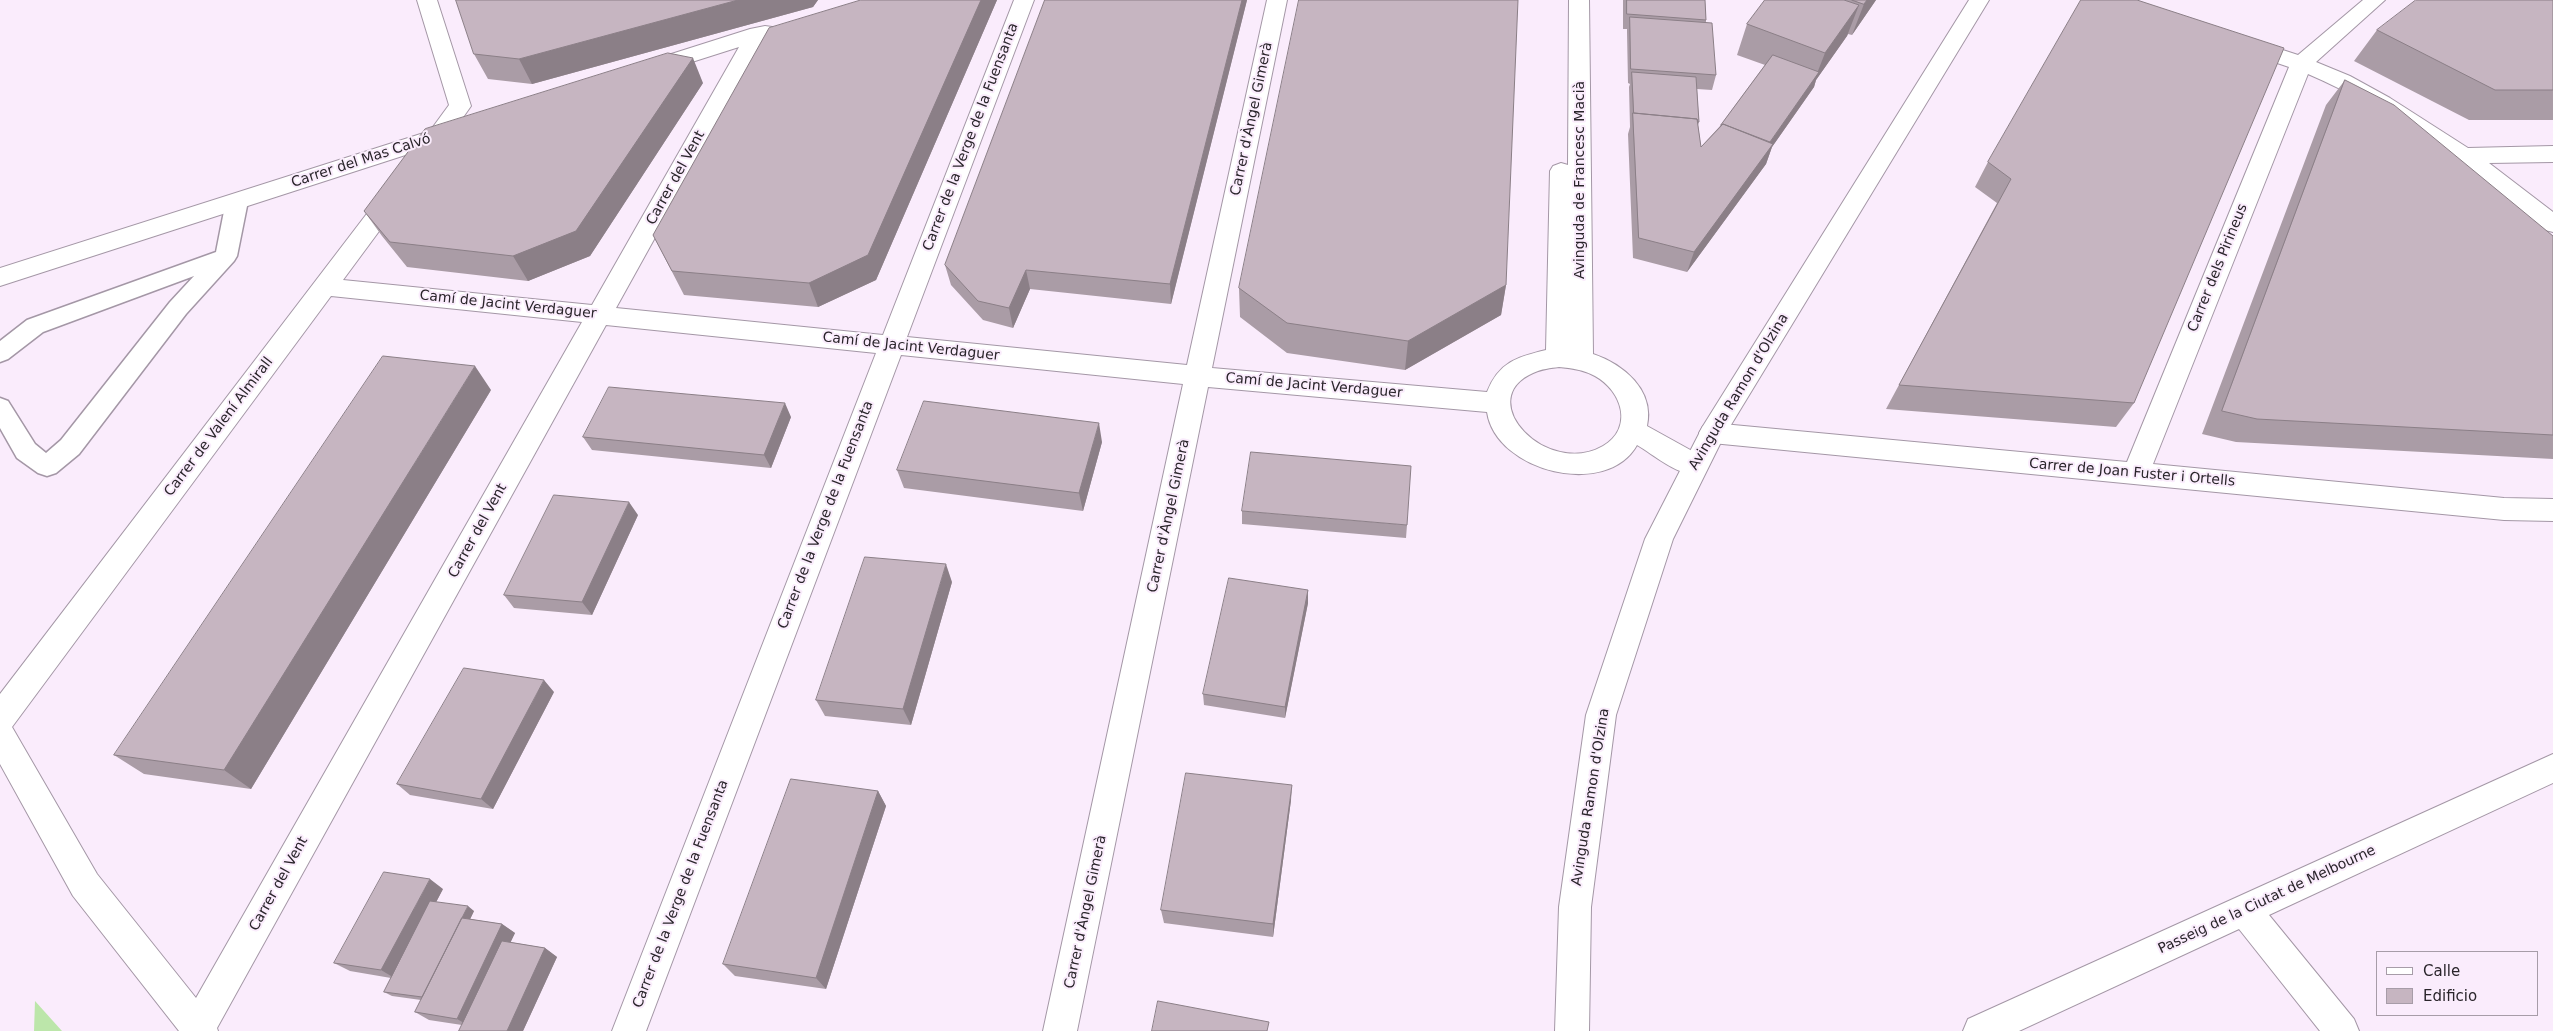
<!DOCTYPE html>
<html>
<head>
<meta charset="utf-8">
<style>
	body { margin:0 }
	#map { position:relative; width:2553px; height:1031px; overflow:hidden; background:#faecfc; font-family:"DejaVu Sans",sans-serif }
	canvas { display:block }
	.legend { position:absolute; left:2376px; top:951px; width:162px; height:65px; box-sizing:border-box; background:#faecfc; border:1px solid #a79ca8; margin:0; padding:6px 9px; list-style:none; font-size:15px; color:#2a252b }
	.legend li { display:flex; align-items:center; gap:10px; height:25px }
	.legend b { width:25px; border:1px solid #a79ca8 }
</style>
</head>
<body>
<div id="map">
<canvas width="2553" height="1031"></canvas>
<ul class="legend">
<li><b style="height:6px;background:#fff"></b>Calle</li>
<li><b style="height:14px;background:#c6b5c1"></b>Edificio</li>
</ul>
</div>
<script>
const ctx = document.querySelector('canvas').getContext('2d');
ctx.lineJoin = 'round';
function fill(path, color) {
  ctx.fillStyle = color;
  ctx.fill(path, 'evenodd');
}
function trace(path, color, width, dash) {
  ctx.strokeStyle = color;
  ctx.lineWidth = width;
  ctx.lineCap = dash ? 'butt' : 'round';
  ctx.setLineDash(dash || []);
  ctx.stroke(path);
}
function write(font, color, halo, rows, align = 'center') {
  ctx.font = font + ' "DejaVu Sans",sans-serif';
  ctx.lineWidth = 4;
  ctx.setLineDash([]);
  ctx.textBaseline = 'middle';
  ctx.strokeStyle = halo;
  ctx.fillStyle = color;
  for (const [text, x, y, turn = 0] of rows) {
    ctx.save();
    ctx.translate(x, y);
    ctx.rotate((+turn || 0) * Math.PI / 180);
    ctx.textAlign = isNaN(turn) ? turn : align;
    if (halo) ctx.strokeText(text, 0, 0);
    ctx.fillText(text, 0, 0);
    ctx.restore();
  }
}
fill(new Path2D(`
	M35 1001 62 1031H34Z`), '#bce6aa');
const lane = new Path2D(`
	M237 194 244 196 248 201 237 256 234 261 186 314 79 454 56 473 47 476 38 473 17 458 0 428V398L8 401 35 444 46 453 61 440 170 302 194 276 43 332 8 359 0 362V341L27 320 216 252 226 201 230 196Z`);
const street = new Path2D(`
	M417 0H437L471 106 457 126 462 132C457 139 451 137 445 142 436 150 436 154 424 149L0 286V268L430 131 449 105Z
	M1014 0H1034L907 337 1187 365 1267 0H1287L1212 368 1487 392C1499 362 1517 357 1546 350L1550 171 1553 166 1561 163 1568 165 1569 0H1589L1593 354C1623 364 1655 390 1647 426L1703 457 1707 465 1703 473C1682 480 1656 456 1637 445 1607 499 1496 472 1487 412L1208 387 1077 1031H1043L1183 384 901 355 646 1031H612L876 353 606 325 217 1028 218 1031H179L73 896 0 764V694L388 186 396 184 404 186 408 192 343 280 592 305 739 47 651 75 643 73 640 68 643 63 750 29 765 26 772 27 775 32 772 37 765 39 616 308 883 335ZM331 296 582 322 196 998 97 874 12 727ZM1559 367C1572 368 1584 370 1595 376 1622 391 1634 428 1603 446 1547 478 1472 400 1533 373 1541 369 1551 368 1559 367Z
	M2363 0H2385L2316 62 2350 76 2390 98 2468 148 2553 146V162L2489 163 2553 212V232L2545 230C2471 171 2395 111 2308 74L2153 464 2504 498 2553 499V521L2504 520 1712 443 1703 440 1699 433 1703 426 1712 423 2127 462 2289 67 2239 50 2235 45 2239 40 2246 38 2298 55Z
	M2553 754V783L2269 915 2354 1019 2359 1031H2320L2239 929 2019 1031H1963L1968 1019Z`);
const secondary = new Path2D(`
	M1969 0H1989L1723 438 1673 539 1616 715 1591 907 1589 1031H1555L1559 907 1586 715 1645 539 1703 426Z`);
trace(lane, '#a497a6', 3);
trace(street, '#a497a6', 2);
trace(secondary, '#a497a6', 2);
fill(lane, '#fff');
fill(street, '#fff');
fill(secondary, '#fff');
fill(new Path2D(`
	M456 0H818L813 7 532 84 488 79 474 54Z
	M861 0H997L876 280 818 307 684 295 653 235Z
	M1045 0H1247L1171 304 1030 289 1013 328 983 320 951 285 945 265Z
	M1623 0H1705L1706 20V23L1716 75 1712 90 1697 89 1699 122 1698 125 1701 147 1720 126 1765 65 1737 55 1747 24 1765 0H1876L1852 35 1848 34 1847 36 1816 80 1814 87 1772 147 1766 164 1687 272 1633 258 1628 134 1630 127 1629 87 1630 84 1628 83 1627 32V29H1623Z
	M2081 0 2134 403 2116 427 1886 409 1997 203 1975 187 1988 162Z
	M2553 0V120H2469L2354 61 2377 30Z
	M2345 80 2553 236V459L2236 442 2202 434 2326 105Z
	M703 83 590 256 528 281 407 267 382 236 364 211Z
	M1506 285 1501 315 1405 370 1287 353 1240 317 1239 288Z
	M491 390 251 789 144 774 114 755Z
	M791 417 771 468 592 450 583 437Z
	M1102 442 1083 511 904 488 897 470Z
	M1242 511 1407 525 1406 538 1242 524Z
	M638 515 592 615 514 608 504 595Z
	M952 582 911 725 825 716 816 700Z
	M1308 590V603L1285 718 1204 705 1203 694Z
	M554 692 493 809 410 795 397 784Z
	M878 791 886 806 826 989 735 976 723 964Z
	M1291 800 1273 937 1164 923 1161 910Z
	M443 889 436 902 474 911 470 919 502 924 515 933 510 942 545 948 557 957 523 1031H459L462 1025 429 1020 415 1012 421 1000 392 996 384 992 391 978 350 971 334 963Z`), '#aa9ca6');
fill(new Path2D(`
	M738 0H818L813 7 532 84 519 59Z
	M981 0H997L876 280 818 307 809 283Z
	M1242 0H1247L1171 304 1170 284Z
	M1867 0H1876L1852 35 1864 4Z
	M1859 5 1847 36 1816 80 1814 87 1772 147 1766 164 1687 272 1694 252 1816 76 1825 53Z
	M693 58 703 83 590 256 528 281 513 256Z
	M1026 270 1030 289 1013 328 1009 308Z
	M1506 285 1501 315 1405 370 1408 341Z
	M475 366 491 390 251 789 224 770Z
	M785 403 791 417 771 468 764 455Z
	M1099 423 1102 442 1083 511 1079 493Z
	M629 502 638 515 592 615 582 602Z
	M946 564 952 582 911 725 903 709Z
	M1308 590V603L1285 718V707Z
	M544 680 554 692 493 809 481 799Z
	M1292 785 1291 800 1273 937V924Z
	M878 791 886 806 826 989 816 978Z
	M430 879 443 889 396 979 381 970Z
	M468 906 474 911 431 1002 423 997Z
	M502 924 515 933 471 1027 457 1019Z
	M545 948 557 957 523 1031H507Z`), '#8b7f87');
const building = new Path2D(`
	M456 0H738L519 59 474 54Z
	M861 0H981L868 255 809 283 672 271 653 235 769 28Z
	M1045 0H1242L1170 284 1026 270 1009 308 978 301 945 265Z
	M1299 0H1518L1506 285 1408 341 1287 323 1239 288Z
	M1627 0H1705L1706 20 1627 14Z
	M1765 0H1844L1859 5 1825 53 1747 24Z
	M1852 0H1867L1864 4Z
	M2081 0H2137L2284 48 2134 403 1899 385 2011 179 1988 162Z
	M2416 0H2553V90H2495L2377 30Z
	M1630 17 1712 23 1716 75 1631 69Z
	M668 53 693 58 576 231 513 256 390 242 364 211 425 129Z
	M1773 55 1819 72 1770 142 1723 124 1721 125Z
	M1632 72 1696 77 1699 122H1698L1697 119 1634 113Z
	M2345 80 2394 105 2553 236V435L2257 419 2222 411Z
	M1633 113 1697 119 1701 147 1723 124 1773 144 1694 252 1639 238Z
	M383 356 475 366 224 770 114 755Z
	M609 387 785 403 764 455 583 437Z
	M924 401 1099 423 1079 493 897 470Z
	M1251 452 1411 466 1407 525 1242 511Z
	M554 495 629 502 582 602 504 595Z
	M865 557 946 564 903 709 816 700Z
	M1229 578 1308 590 1285 707 1203 694Z
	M464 668 544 680 481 799 397 784Z
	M1186 773 1292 785 1273 924 1161 910Z
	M791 779 878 791 816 978 723 964Z
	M384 872 430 879 381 970 334 963Z
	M430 901 468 906 422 997 384 992Z
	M462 918 502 924 457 1019 415 1012Z
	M502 941 545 948 507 1031H459Z
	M1158 1001 1269 1022 1267 1031H1152Z`);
fill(building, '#c6b5c1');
trace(building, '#8b7f87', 1);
write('14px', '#2a252b', '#faecfc', [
	["Carrer d'Àngel Gimerà",1252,119,-78],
	["Carrer de la Verge de la Fuensanta",971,137,-69],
	["Carrer del Mas Calvó",361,161,-18],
	["Carrer del Vent",676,178,-61],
	["Avinguda de Francesc Macià",1580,180,-90],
	["Carrer dels Pirineus",2218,268,-68],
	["Camí de Jacint Verdaguer",508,305,6],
	["Camí de Jacint Verdaguer",911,347,6],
	["Camí de Jacint Verdaguer",1314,386,5],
	["Avinguda Ramon d'Olzina",1739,392,-59],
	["Carrer de Valení Almirall",219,427,-53],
	["Carrer de Joan Fuster i Ortells",2132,473,5],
	["Carrer de la Verge de la Fuensanta",826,515,-69],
	["Carrer d'Àngel Gimerà",1169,516,-78],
	["Carrer del Vent",478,531,-61],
	["Avinguda Ramon d'Olzina",1591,797,-81],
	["Carrer del Vent",279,884,-61],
	["Carrer de la Verge de la Fuensanta",681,894,-69],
	["Passeig de la Ciutat de Melbourne",2267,900,-25],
	["Carrer d'Àngel Gimerà",1086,912,-78]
]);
</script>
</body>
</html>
